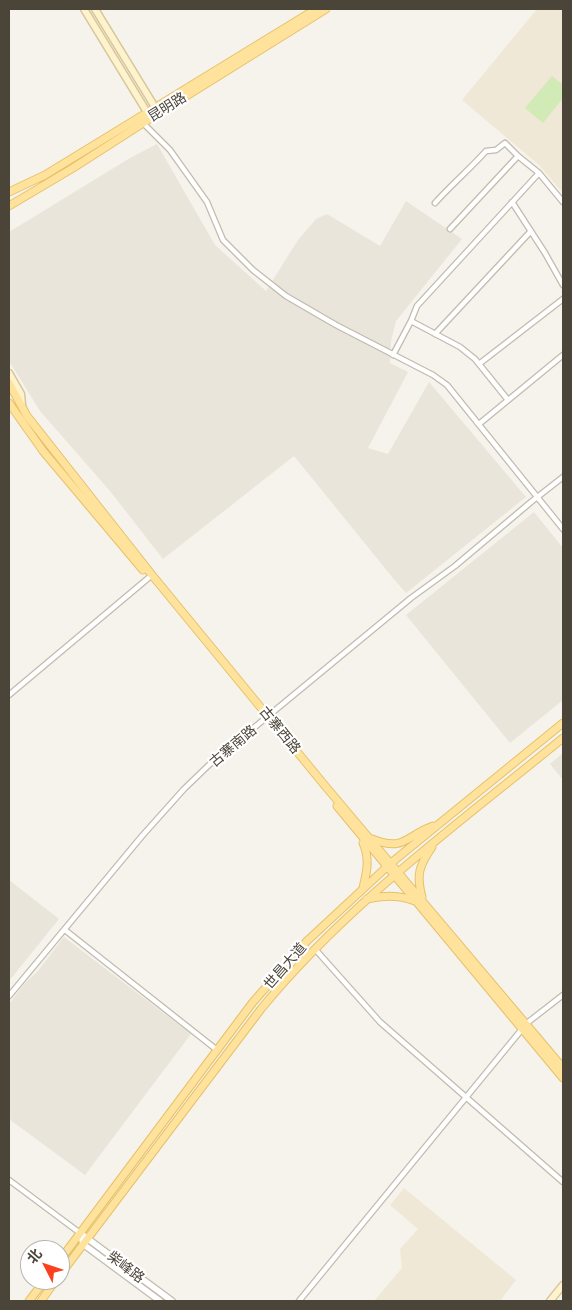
<!DOCTYPE html>
<html>
<head>
<meta charset="utf-8">
<style>
	body { margin:0 }
	#map { position:relative; width:572px; height:1310px; overflow:hidden; background:#f6f3ec; font-family:Ubuntu,"Noto Sans SC",sans-serif }
	canvas { display:block }
	.frame { position:absolute; inset:0; border:10px solid #4b4439; pointer-events:none }
	.north { position:absolute; left:20px; top:1240px; width:50px; height:50px; box-sizing:border-box; background:#fff; border:1px solid #b7b4b0; border-radius:50%; rotate:311deg; font-size:14px; font-weight:700; line-height:20px; text-align:center; color:#4b4439 }
	.north::after { content:''; display:block; margin:auto; width:18px; height:22px; background:#fc3f1d; clip-path:polygon(50% 0,100% 100%,50% 72%,0 100%) }
</style>
</head>
<body>
<div id="map">
<canvas width="572" height="1310"></canvas>
<div class="frame"></div>
<div class="north">北</div>
</div>
<script>
const ctx = document.querySelector('canvas').getContext('2d');
ctx.lineJoin = 'round';
function fill(path, color) {
  ctx.fillStyle = color;
  ctx.fill(path, 'evenodd');
}
function trace(path, color, width, dash) {
  ctx.strokeStyle = color;
  ctx.lineWidth = width;
  ctx.lineCap = dash ? 'butt' : 'round';
  ctx.setLineDash(dash || []);
  ctx.stroke(path);
}
function write(font, color, halo, rows, align = 'center') {
  ctx.font = font + ' Ubuntu,"Noto Sans SC",sans-serif';
  ctx.lineWidth = 4.5;
  ctx.setLineDash([]);
  ctx.textBaseline = 'middle';
  ctx.strokeStyle = halo;
  ctx.fillStyle = color;
  for (const [text, x, y, turn = 0] of rows) {
    ctx.save();
    ctx.translate(x, y);
    ctx.rotate((+turn || 0) * Math.PI / 180);
    ctx.textAlign = isNaN(turn) ? turn : align;
    if (halo) ctx.strokeText(text, 0, 0);
    ctx.fillText(text, 0, 0);
    ctx.restore();
  }
}
fill(new Path2D(`
	M157 144 215 245 266 291 298 240 316 219 327 214 380 246 406 201 462 239 396 321 391 341 390 363 408 372 368 448 388 454 429 382 526 497 406 593 393 578 294 456 163 559 110 491 40 411 9 361V232L130 158Z
	M534 512 563 548V700L510 743 406 615Z
	M563 753V780L550 764Z
	M9 880 59 919 9 981Z
	M64 937 191 1034 85 1175 9 1119V1004L25 983 37 972Z`), '#eae5da');
fill(new Path2D(`
	M537 9H563V193L539 165 462 100Z
	M404 1188 516 1280 500 1301H374L402 1268 400 1249 418 1229 390 1205Z`), '#efe8d6');
fill(new Path2D(`
	M552 76 563 85V98L543 123 525 108Z`), '#d2eab5');
const minor = new Path2D(`
	M143 123 170 150 207 202 223 240 253 270 286 296 336 325 433 375 447 385 563 529
	M512 202 545 253 563 285
	M435 203C451 185 470 169 486 151L496 150 505 143 518 156 539 173 563 202
	M450 229 518 156
	M411 321 460 347 475 359 508 400
	M435 334 531 231
	M393 355 411 321 417 306 539 173
	M479 364 563 299
	M479 424 563 355
	M9 695 152 575
	M65 930 217 1050
	M315 949 380 1022 563 1182
	M9 996 142 836 184 789 210 764 411 598 455 566 531 502 563 477
	M9 1180 80 1233
	M299 1301 527 1023 563 995`);
const tertiary = new Path2D(`
	M80 1233 172 1301
	M82 1240 83 1244 160 1301`);
const secondary = new Path2D(`
	M84 9 150 117
	M95 9 158 112
	M9 373 21 394 22 405
	M550 1301 563 1285`);
const primary = new Path2D(`
	M9 192 45 175 316 9
	M9 206 73 168 151 118 326 9
	M9 383 27 416 152 575 326 787 563 1068
	M9 403 43 451 143 570
	M337 806 563 1078
	M372 839C405 852 405 836 433 826
	M363 888C367 871 370 859 363 843
	M422 897C416 875 419 866 432 847
	M367 899C384 895 399 895 415 901
	M60 1260 253 1002 307 941 391 863 563 723
	M60 1275 261 1009C347 904 458 824 563 738
	M29 1301 45 1280
	M41 1301 56 1280`);
trace(minor, '#c2bbae', 7);
trace(tertiary, '#c2bbae', 8);
trace(secondary, '#d6c79b', 9);
trace(primary, '#e6c16a', 9);
trace(minor, '#fff', 4.5);
trace(tertiary, '#fff', 5.5);
trace(secondary, '#fff3cd', 6);
trace(primary, '#ffe39c', 7);
write('14px', '#4b4439', '#fff', [
	["昆明路",167,107,-32],
	["古寨西路",280,730,51],
	["古寨南路",233,746,-40],
	["世昌大道",285,966,-49],
	["柴峰路",126,1267,37]
]);
</script>
</body>
</html>
